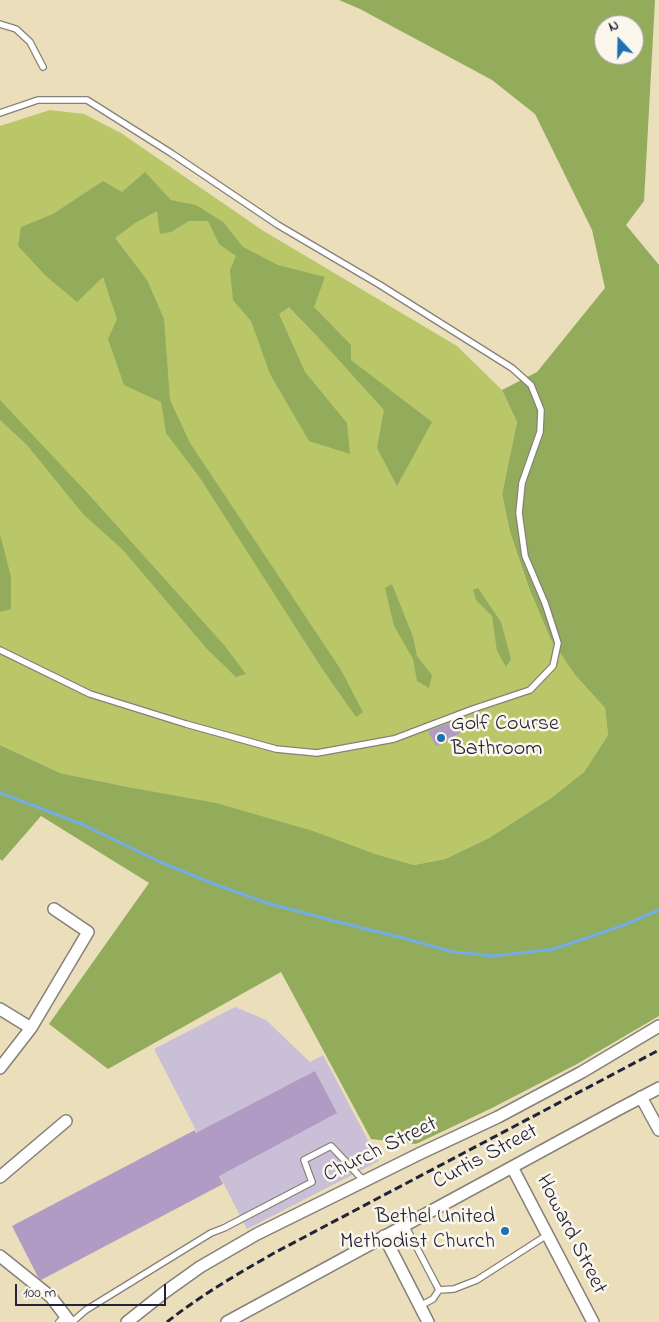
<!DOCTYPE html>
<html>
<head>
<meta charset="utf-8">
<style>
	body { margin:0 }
	#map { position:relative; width:659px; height:1322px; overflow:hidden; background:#eadfba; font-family:"Indie Flower",sans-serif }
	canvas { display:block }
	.north { position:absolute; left:594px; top:15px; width:50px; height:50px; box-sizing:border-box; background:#fbf7ec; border:1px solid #a4a2a5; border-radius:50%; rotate:339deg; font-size:14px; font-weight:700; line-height:20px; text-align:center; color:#22223b }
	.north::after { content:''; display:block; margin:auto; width:18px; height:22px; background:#1f6fb2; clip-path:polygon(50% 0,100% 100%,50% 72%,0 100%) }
	.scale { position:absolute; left:15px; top:1284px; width:151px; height:22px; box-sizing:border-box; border:2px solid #22223b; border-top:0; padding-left:6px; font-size:15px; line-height:18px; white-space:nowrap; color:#22223b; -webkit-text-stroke:4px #fbf7ec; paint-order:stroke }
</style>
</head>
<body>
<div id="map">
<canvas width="659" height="1322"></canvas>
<div class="north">N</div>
<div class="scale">100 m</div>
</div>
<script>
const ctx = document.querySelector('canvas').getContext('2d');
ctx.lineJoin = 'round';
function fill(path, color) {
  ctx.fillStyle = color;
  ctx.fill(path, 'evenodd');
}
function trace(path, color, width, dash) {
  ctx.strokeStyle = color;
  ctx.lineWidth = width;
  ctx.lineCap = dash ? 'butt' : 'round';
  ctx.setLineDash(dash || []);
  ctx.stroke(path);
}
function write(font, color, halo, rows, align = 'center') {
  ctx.font = font + ' "Indie Flower",sans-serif';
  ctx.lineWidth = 5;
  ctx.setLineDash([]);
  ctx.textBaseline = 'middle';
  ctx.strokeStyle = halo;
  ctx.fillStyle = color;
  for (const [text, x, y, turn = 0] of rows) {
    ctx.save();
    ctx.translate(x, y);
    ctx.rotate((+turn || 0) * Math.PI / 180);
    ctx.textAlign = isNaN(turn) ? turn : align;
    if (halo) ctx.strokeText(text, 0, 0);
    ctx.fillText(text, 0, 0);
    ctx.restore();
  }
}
fill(new Path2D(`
	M235 1007 266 1020 310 1062 323 1055 379 1161 247 1229 154 1049Z`), '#c9bfd7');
fill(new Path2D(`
	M50 110 84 114 121 133 262 230 457 346 502 390 517 422 502 494 510 532 529 588 550 638 575 675 605 708 608 735 584 772 551 798 489 838 445 859 414 865 133 788 60 773 0 745V126Z`), '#b9c768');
fill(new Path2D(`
	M339 0H655L644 201 626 225 659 265V1016L577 1064 492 1108 416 1144 371 1139 281 972 108 1069 49 1024 149 883 41 816 2 861 0 859V745L60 773 133 788 216 803 313 831 375 854 414 865 445 859 489 838 551 798 584 772 608 735 605 708 575 675 550 638 529 588 510 532 502 494 517 422 502 390 537 372 605 288 592 230 535 114 492 80 360 9ZM604 25H634V55H604Z
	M145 172 171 200 196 205 223 222 243 247 278 265 325 277 314 307 351 345V360L432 422 397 486 377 448 384 410 317 336 289 307 279 314 305 372 347 423 350 454 309 441 270 374 251 321 233 300 230 270 236 256 219 244 208 221H189L171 232 160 234 157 211 135 223 115 238 147 280 164 319 170 400 190 443 341 670 363 712 356 717 321 667 200 478 166 433 161 402 124 385 108 339 117 319 103 277 77 302 46 276 18 246 21 227 53 214 103 181 122 192Z
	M0 400 91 497 224 645 246 674 236 677 207 649 123 550 83 514 27 445 0 420Z
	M0 534 11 577V609L0 612Z
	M392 584 413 637 417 656 432 675 429 688 417 681 413 659 394 626 385 588Z
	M478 588 501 622 511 659 506 667 497 651 492 616 476 600 473 590Z`), '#92ac5c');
trace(new Path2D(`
	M0 793 84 825 160 862 214 884 267 903 338 922 403 938 453 952 494 956 554 949 624 925 659 910`), '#74ade4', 3);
fill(new Path2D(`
	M458 720 464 731 436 746 428 731Z
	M315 1071 337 1113 219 1176 223 1184 41 1280 38 1277 12 1226 195 1130 196 1133Z`), '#af9bc4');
const service = new Path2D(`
	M0 24 16 29 30 42 43 67
	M0 113 38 100H87L171 153 278 225 380 285 512 368 531 385 541 410 540 432 522 483 519 513 525 556 545 603 558 643 553 666 530 690 473 709 394 739 317 753 276 749 186 724 90 694 0 650
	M405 1225 439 1290
	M439 1290 454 1289 477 1280 547 1235
	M420 1306 433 1299 439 1290
	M59 1322 65 1316
	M72 1322 86 1310 211 1233 224 1228 312 1182 304 1160 331 1146 364 1181`);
const minor = new Path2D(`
	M0 1009 31 1028
	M0 1068 31 1028 88 932 54 909
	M641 1097 659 1130
	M512 1167 593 1322
	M0 1177 66 1121
	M384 1236 428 1322
	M0 1256 51 1297 70 1322
	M127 1322 165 1292 200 1267 257 1234 421 1153 498 1117 582 1072 659 1026
	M227 1322 619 1109 659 1088`);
trace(service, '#86807a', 8);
trace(minor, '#86807a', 14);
trace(service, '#fff', 5.5);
trace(minor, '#fff', 11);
trace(new Path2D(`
	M167 1322C201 1295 239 1273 276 1252L659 1050`), '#22223b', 3, [8, 4]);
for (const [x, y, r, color] of [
	[441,738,5,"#1f6fb2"],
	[505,1231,5,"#1f6fb2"]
]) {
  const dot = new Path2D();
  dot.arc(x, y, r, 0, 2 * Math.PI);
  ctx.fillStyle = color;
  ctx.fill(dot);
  trace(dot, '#fbf7ec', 2);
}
write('22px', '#22223b', '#fbf7ec', [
	["Golf Course",451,725],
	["Bathroom",451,750],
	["Bethel United",495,1218,"right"],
	["Methodist Church",495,1243,"right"]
], 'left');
write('22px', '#22223b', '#fbf7ec', [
	["Church Street",381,1151,-26],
	["Curtis Street",486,1158,-28],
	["Howard Street",570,1235,63]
]);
</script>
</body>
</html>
